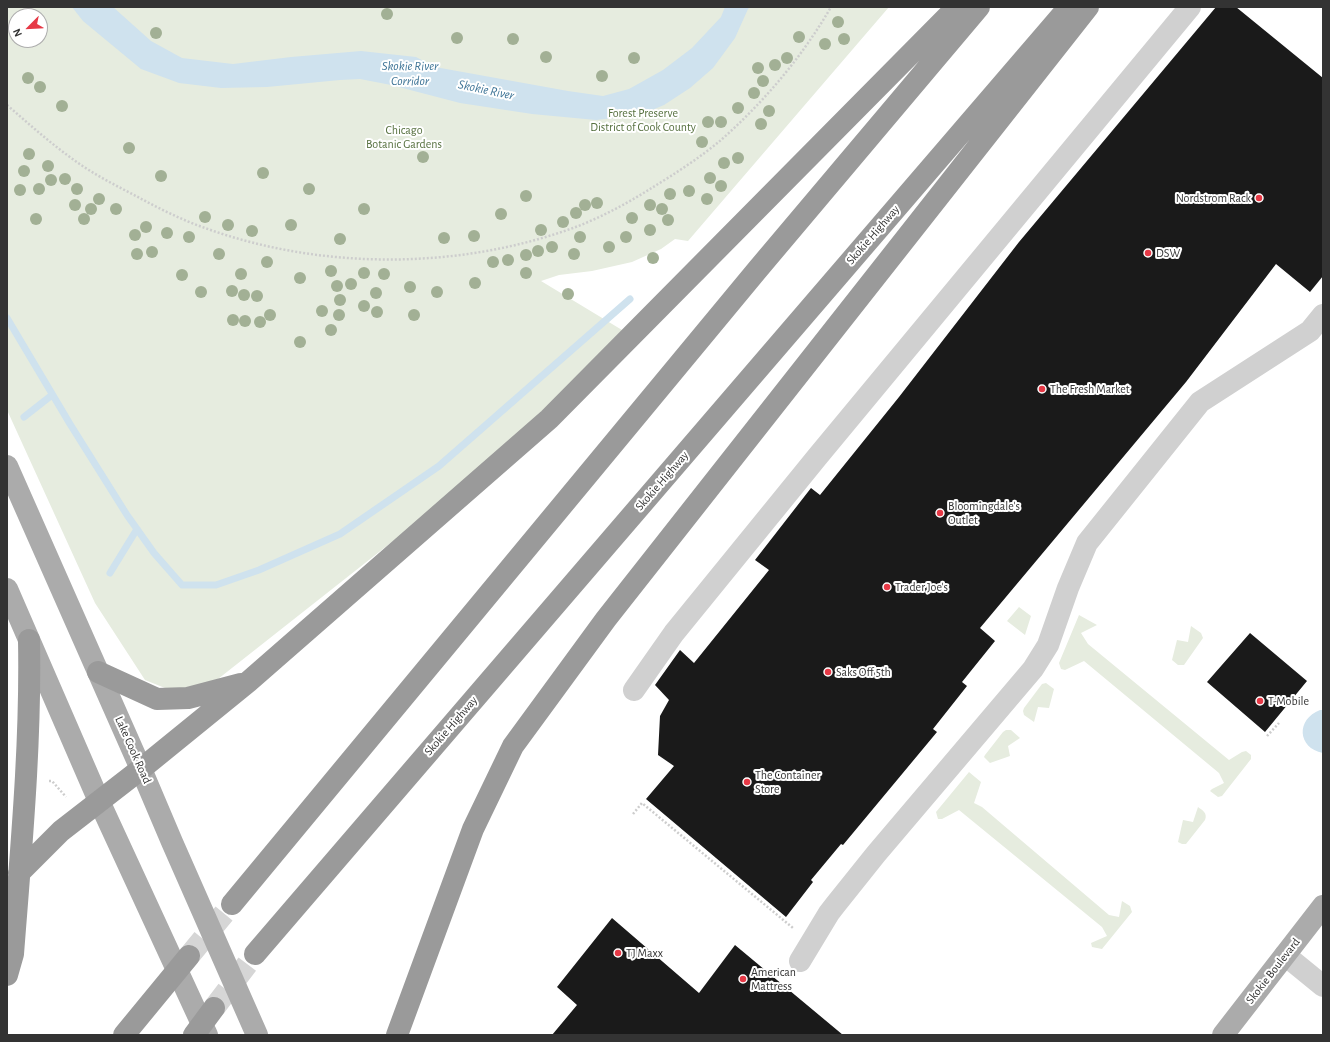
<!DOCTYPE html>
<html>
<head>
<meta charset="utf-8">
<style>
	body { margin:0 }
	#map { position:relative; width:1330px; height:1042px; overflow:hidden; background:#fff; font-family:"Alegreya Sans",sans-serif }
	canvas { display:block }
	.frame { position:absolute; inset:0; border:8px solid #333; pointer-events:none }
	.north { position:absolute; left:8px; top:8px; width:40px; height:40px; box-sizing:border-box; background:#fff; border:1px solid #adadad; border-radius:50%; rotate:246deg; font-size:11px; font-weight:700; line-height:16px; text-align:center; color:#333 }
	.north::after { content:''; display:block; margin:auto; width:14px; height:18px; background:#e63946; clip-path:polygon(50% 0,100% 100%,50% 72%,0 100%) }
</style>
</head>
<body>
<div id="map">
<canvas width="1330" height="1042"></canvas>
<div class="frame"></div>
<div class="north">N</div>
</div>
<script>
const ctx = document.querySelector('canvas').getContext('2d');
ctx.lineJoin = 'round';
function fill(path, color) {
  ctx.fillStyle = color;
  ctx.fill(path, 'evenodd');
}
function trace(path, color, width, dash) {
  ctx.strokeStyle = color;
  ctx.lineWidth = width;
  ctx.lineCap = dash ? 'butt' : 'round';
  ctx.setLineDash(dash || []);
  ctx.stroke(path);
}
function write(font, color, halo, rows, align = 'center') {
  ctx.font = font + ' "Alegreya Sans",sans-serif';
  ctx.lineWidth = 4;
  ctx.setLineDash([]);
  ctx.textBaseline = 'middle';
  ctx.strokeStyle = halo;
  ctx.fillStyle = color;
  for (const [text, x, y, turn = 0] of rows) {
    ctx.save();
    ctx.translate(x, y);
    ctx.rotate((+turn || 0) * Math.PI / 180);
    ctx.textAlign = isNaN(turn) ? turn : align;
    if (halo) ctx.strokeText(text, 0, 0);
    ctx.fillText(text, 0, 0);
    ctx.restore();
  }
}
fill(new Path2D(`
	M7 7H889L688 241 675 239 661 249 632 262 592 271 559 275 541 281 622 330 533 422 426 515 218 679 188 691 165 688 145 680 95 603 7 410ZM16 16H40V40H16Z
	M1019 607 1031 616 1025 635 1007 621Z
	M1079 615 1097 625 1081 633 1088 644 1229 760 1242 752 1246 751 1251 755V759L1222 796 1218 797 1210 791 1212 789 1224 783 1219 773 1084 661 1065 670 1061 669 1059 663Z
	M1191 626 1201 633 1203 638 1184 665H1178L1172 660 1177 640 1188 642Z
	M1046 683 1054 689 1049 708 1038 707 1034 722 1024 715 1023 711 1024 708 1042 684Z
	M1006 730H1011L1020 738 1008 746 1010 756 990 763 984 757 985 755 1003 732Z
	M969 772 981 782 974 803 982 807 1109 915 1119 917 1122 901 1130 906 1132 912 1102 949 1092 947 1091 943 1107 936 1102 927 959 810 942 819H938L936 812Z
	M1198 807C1202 810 1208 813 1205 820L1186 844H1182L1178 842 1183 820 1193 822Z`), '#e6ecdf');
fill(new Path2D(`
	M72 7H113L151 41 182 58 233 64 291 57 361 51 416 57 435 67 568 91 603 96 629 89 663 70 692 48 721 17 725 7H750L748 9 735 38 713 68 690 88 664 105 645 113 624 117 596 120 532 114 460 103 391 85 360 79 340 80 267 87 221 88 179 83 141 69 83 21Z
	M1320 710H1323V753C1297 748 1296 719 1320 710Z`), '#cfe2ee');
trace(new Path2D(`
	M7 318 70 424 127 515 154 553 182 585H216L259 570 340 534 439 466 630 299
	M24 417 52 395
	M110 573 137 529`), '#cfe2ee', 7);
fill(new Path2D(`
	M1216 7H1236L1323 78V276L1310 292 1276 264 1186 382 980 628 995 641 962 682 967 686 933 729 937 732 843 845 841 844 811 880 813 882 786 917 646 799 674 766 658 755 660 716 669 700 655 685 680 650 694 663 769 570 755 560 811 488 820 495 899 397 1019 242Z
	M1250 633 1307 681 1265 732 1207 682Z
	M612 918 699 993 735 945 843 1035H552L577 1005 557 987Z`), '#1a1a1a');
trace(new Path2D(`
	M189 956 232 904
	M214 1008 255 954`), '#d6d6d6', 22, [22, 11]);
trace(new Path2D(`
	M7 105C29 124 50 143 74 160 93 174 115 185 136 196 158 208 182 220 205 228 321 270 457 270 573 228 600 218 626 204 650 189 673 175 701 157 721 140 764 102 802 57 831 7
	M1267 736 1279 723
	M49 781H52L66 797
	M633 814 642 803 793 928`), '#cdcdcd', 2.5, [2, 2]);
trace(new Path2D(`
	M634 690 674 633 818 456 1190 7
	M1285 955 1323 986
	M800 961 829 913 836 904 876 854 1033 669 1048 645 1068 588 1087 543 1200 402 1310 331 1323 315`), '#d0d0d0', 22);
trace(new Path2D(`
	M7 466 141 769 172 842 257 1035
	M7 589 99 801 207 1035
	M1223 1035 1323 906`), '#ababab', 22);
trace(new Path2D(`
	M98 672 157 699 188 698 241 684
	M19 873 61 831 141 769 248 682 549 419 957 7
	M232 904 758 269 979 7
	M255 954 1069 7
	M7 975 13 954C21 850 31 745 29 640
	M124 1035 189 956
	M194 1035 214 1008
	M397 1035 473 829 513 746 606 619 1088 7`), '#9a9a9a', 22);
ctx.fillStyle = '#a2b095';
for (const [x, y] of [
	[387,14],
	[838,22],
	[156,33],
	[799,37],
	[457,38],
	[513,39],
	[844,39],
	[825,44],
	[546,57],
	[634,58],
	[787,58],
	[775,65],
	[758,68],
	[602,76],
	[28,78],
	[763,81],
	[40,87],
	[754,93],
	[62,106],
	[738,108],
	[769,111],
	[708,122],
	[721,122],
	[761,124],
	[702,142],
	[129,148],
	[29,154],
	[423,157],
	[738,158],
	[724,163],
	[48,166],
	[24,171],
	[263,173],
	[161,176],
	[710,178],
	[65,179],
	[51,180],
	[721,186],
	[39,189],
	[77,189],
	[309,189],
	[20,190],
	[689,191],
	[670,194],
	[526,196],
	[99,199],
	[707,199],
	[597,203],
	[75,205],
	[585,205],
	[650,205],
	[91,209],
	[116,209],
	[364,209],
	[662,209],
	[576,213],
	[501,214],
	[205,217],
	[632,218],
	[36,219],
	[84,219],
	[668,220],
	[563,222],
	[228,225],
	[291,225],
	[146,227],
	[541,230],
	[650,230],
	[252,231],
	[167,233],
	[135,235],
	[474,236],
	[189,237],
	[580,237],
	[626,237],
	[444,238],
	[340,239],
	[552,247],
	[609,247],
	[538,251],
	[152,252],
	[137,254],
	[219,254],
	[574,254],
	[526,255],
	[653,258],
	[508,260],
	[267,262],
	[493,262],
	[331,271],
	[364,273],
	[526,273],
	[241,274],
	[384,274],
	[182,275],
	[300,278],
	[475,283],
	[351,284],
	[337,286],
	[410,287],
	[232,291],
	[201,292],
	[437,292],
	[376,293],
	[568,294],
	[244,295],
	[257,296],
	[340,300],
	[364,306],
	[322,311],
	[377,312],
	[270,315],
	[339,315],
	[414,315],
	[233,320],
	[245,321],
	[260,322],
	[331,330],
	[300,342]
]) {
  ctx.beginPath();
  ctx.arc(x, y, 6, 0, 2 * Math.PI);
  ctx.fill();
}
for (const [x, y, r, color] of [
	[1259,198,4,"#e63946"],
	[1148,253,4,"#e63946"],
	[1042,389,4,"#e63946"],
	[940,513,4,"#e63946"],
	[887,587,4,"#e63946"],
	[828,672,4,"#e63946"],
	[1260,701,4,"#e63946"],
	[747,782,4,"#e63946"],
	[618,953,4,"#e63946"],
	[743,979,4,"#e63946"]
]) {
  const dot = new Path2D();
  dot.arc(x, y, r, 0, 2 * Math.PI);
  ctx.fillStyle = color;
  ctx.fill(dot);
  trace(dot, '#fff', 1.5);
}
write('12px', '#56703f', '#fff', [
	["Forest Preserve",643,113],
	["District of Cook County",643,127],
	["Chicago",404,130],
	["Botanic Gardens",404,144]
]);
write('12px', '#333', '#fff', [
	["Nordstrom Rack",1251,198,"right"],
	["DSW",1156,253],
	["The Fresh Market",1050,389],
	["Bloomingdale's",948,506],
	["Outlet",948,520],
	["Trader Joe's",895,587],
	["Saks Off 5th",836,672],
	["T-Mobile",1268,701],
	["The Container",755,775],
	["Store",755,789],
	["TJ Maxx",626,953],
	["American",751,972],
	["Mattress",751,986]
], 'left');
write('12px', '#333', '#fff', [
	["Skokie Highway",873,235,-49],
	["Skokie Highway",662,481,-49],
	["Skokie Highway",451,726,-49],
	["Lake Cook Road",133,750,66],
	["Skokie Boulevard",1273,971,-52]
]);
write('italic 13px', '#3f7597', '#fff', [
	["Skokie River",410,66],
	["Corridor",410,81],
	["Skokie River",486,90,12]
]);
</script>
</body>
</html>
